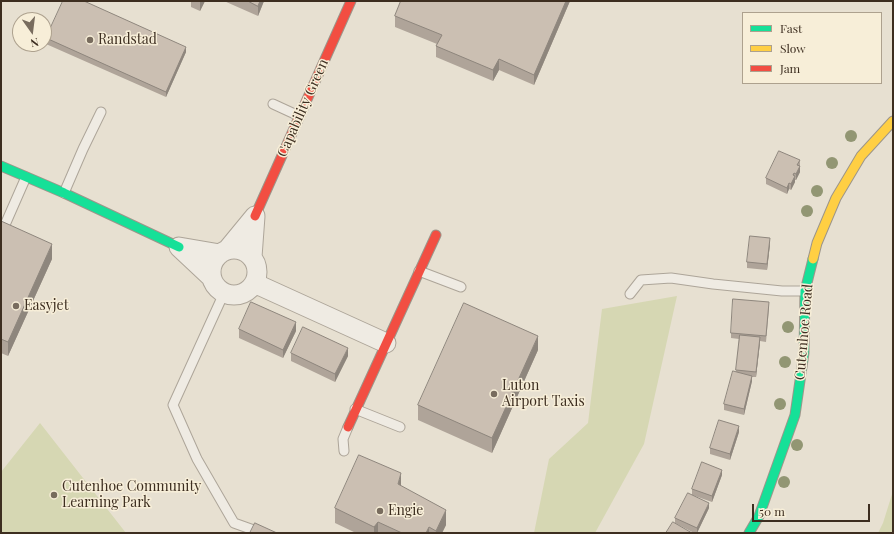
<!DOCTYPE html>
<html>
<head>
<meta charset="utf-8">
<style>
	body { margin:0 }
	#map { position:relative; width:894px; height:534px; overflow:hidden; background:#e7e0d1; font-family:"Playfair Display",serif }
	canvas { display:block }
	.frame { position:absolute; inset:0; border:2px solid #3d2e20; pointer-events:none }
	.legend { position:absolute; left:742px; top:12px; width:140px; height:72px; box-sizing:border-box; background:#f7eed8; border:1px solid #ada18e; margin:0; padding:5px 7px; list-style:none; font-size:12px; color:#3d2e20 }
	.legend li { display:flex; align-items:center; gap:8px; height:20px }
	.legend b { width:20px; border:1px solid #ada18e }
	.north { position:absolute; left:12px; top:12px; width:40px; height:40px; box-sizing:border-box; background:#f7eed8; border:1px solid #ada18e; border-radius:50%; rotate:166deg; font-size:11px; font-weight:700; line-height:16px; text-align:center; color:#3d2e20 }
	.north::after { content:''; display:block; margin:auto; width:14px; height:18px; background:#786c5e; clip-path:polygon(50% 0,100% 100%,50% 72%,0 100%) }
	.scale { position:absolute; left:752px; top:504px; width:118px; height:18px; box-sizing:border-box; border:2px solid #3d2e20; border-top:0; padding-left:5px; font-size:12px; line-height:14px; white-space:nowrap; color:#3d2e20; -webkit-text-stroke:3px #f7eed8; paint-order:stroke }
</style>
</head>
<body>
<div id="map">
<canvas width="894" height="534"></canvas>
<div class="frame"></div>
<ul class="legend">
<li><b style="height:5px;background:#16e098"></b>Fast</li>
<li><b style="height:5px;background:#ffcf43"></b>Slow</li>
<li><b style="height:5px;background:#f24e42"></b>Jam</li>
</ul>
<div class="north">N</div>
<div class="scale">50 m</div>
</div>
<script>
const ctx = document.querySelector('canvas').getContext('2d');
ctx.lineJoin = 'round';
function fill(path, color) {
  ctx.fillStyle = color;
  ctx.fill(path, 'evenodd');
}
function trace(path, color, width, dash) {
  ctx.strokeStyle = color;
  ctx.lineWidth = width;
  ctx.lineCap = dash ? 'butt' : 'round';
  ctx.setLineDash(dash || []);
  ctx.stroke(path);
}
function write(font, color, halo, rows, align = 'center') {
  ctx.font = font + ' "Playfair Display",serif';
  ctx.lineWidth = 3;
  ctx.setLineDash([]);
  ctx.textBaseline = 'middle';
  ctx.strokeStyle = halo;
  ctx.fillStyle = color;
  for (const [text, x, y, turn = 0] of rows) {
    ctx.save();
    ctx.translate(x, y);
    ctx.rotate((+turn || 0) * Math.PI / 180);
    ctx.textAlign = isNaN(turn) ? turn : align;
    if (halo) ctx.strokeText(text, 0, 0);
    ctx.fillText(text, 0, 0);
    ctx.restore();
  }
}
fill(new Path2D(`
	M677 296 644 444 595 533H534L549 459 588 423 602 309Z
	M40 423 126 533H1V472Z
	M893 491V533H878L883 523Z`), '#d6d7b3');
const lane = new Path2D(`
	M273 104 299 116
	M64 193 83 149 101 112
	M1 234 26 177
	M419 271 461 287
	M224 293 173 405 197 459 234 523 262 533
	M630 294 641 280 671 278 713 284 782 291H805
	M355 409 400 427
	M344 451 343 439 348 427`);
const street = new Path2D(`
	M211 272a23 23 0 1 1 46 0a23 23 0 1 1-46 0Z
	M227 250 255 216 252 257
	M211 277 179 247 220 254
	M254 283 386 343`);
const fast = new Path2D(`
	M1 166 64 193 179 247
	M749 533 759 516 795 415 804 353 805 291 813 259`);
const slow = new Path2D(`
	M813 259 817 243 836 198 861 156 893 121`);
const jam = new Path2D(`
	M255 216 351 1
	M348 427 436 235`);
trace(lane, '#ada599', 11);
trace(street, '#ada599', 21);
trace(fast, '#9c958a', 11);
trace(slow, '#9c958a', 11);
trace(jam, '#9c958a', 11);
trace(lane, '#efebe3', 9);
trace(street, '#efebe3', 19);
trace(fast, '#16e098', 9);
trace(slow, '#ffcf43', 9);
trace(jam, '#f24e42', 9);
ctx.fillStyle = '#929673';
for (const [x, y] of [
	[851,136],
	[832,163],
	[817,191],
	[807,211],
	[788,327],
	[785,362],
	[780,404],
	[797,445],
	[784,482]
]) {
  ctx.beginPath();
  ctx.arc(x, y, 6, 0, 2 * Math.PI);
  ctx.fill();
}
fill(new Path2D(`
	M191 1H205L200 11 191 7Z
	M224 1H264L258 16Z
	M401 1H570L534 85 499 70 493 81 436 57V46L437 44 395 27V16Z
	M46 38 186 52 166 97 46 44Z
	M800 160V172L796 180H795V182L791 190 789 189 787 194 766 184V178Z
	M1 221 52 259 8 356 1 353Z
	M770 244 767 270 747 268V262Z
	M769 308 766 342 760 341 756 377H752V381L744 415 724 410V404L736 372 739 339 731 338V333Z
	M239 329 296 331 283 358 239 338Z
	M538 350 492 453 418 420V405Z
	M291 353 348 356 335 382 291 361Z
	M739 432 730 460 710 454V448Z
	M722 475 712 502 692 495V489Z
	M401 487 446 525 442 533H356L335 523V508Z
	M709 508 697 533H694L675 523V518Z`), '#afa499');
fill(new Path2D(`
	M200 1H205L200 11Z
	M260 1H264L258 16V6Z
	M566 1H570L534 85V75Z
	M186 47V52L166 97V92Z
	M499 59V70L493 81V70Z
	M800 166V172L796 180V174Z
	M794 173V179L795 176V182L791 190V184L793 175Z
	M789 183V189L787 194V188Z
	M770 238V244L767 270V264Z
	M52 244V259L8 356V342Z
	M296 322V331L283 358V350Z
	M538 336V350L492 453V438Z
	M760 337V343L756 377V372Z
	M348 348V356L335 382V374Z
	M752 376V381L744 415V409Z
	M739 426V432L730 460V454Z
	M722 470V475L712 502V496Z
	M401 473V488L398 484Z
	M709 503V508L697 533V528Z
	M446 510V525L442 533H436V531Z
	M378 522V533H374V527Z
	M429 527V533H426Z`), '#8e867d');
const building = new Path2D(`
	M63 1H84L186 47 166 92 46 38Z
	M248 1H260L258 6Z
	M401 1H566L534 75 499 59 493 70 436 46 442 35 395 16Z
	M779 151 800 160 797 165 800 166 796 174 794 173 793 175 795 176 791 184 789 183 787 188 766 178Z
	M1 221 52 244 8 342 1 339Z
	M750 236 770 238 767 264 747 262Z
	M733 299 769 302 766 336 731 333Z
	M251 302 296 322 283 350 239 329Z
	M464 303 538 336 492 438 418 405Z
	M303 327 348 348 335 374 291 353Z
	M740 335 760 337 756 372 736 370Z
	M733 371 752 376 744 409 724 404Z
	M719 420 739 426 730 454 710 448Z
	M359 455 401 473 398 484 446 510 436 531 429 527 426 533H402L378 522 374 527 335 508Z
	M702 462 722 470 712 496 692 489Z
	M688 493 709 503 697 528 675 518Z
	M673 522 692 533H666Z
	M255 523 277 533H250Z`);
fill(building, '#cbbfb2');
trace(building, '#8e867d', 1);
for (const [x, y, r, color] of [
	[90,40,4,"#786c5e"],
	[16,306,4,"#786c5e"],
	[494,394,4,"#786c5e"],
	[54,495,4,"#786c5e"],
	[380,511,4,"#786c5e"]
]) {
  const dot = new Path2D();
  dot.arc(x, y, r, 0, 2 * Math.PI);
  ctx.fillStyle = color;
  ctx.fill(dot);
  trace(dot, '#f7eed8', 1.5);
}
write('14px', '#3d2e20', '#f7eed8', [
	["Randstad",98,40],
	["Easyjet",24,306],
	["Luton",502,386],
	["Airport Taxis",502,402],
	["Cutenhoe Community",62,487],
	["Learning Park",62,503],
	["Engie",388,511]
], 'left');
write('14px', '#3d2e20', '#f7eed8', [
	["Capability Green",303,108,-66],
	["Cutenhoe Road",804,332,-85]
]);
</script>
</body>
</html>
